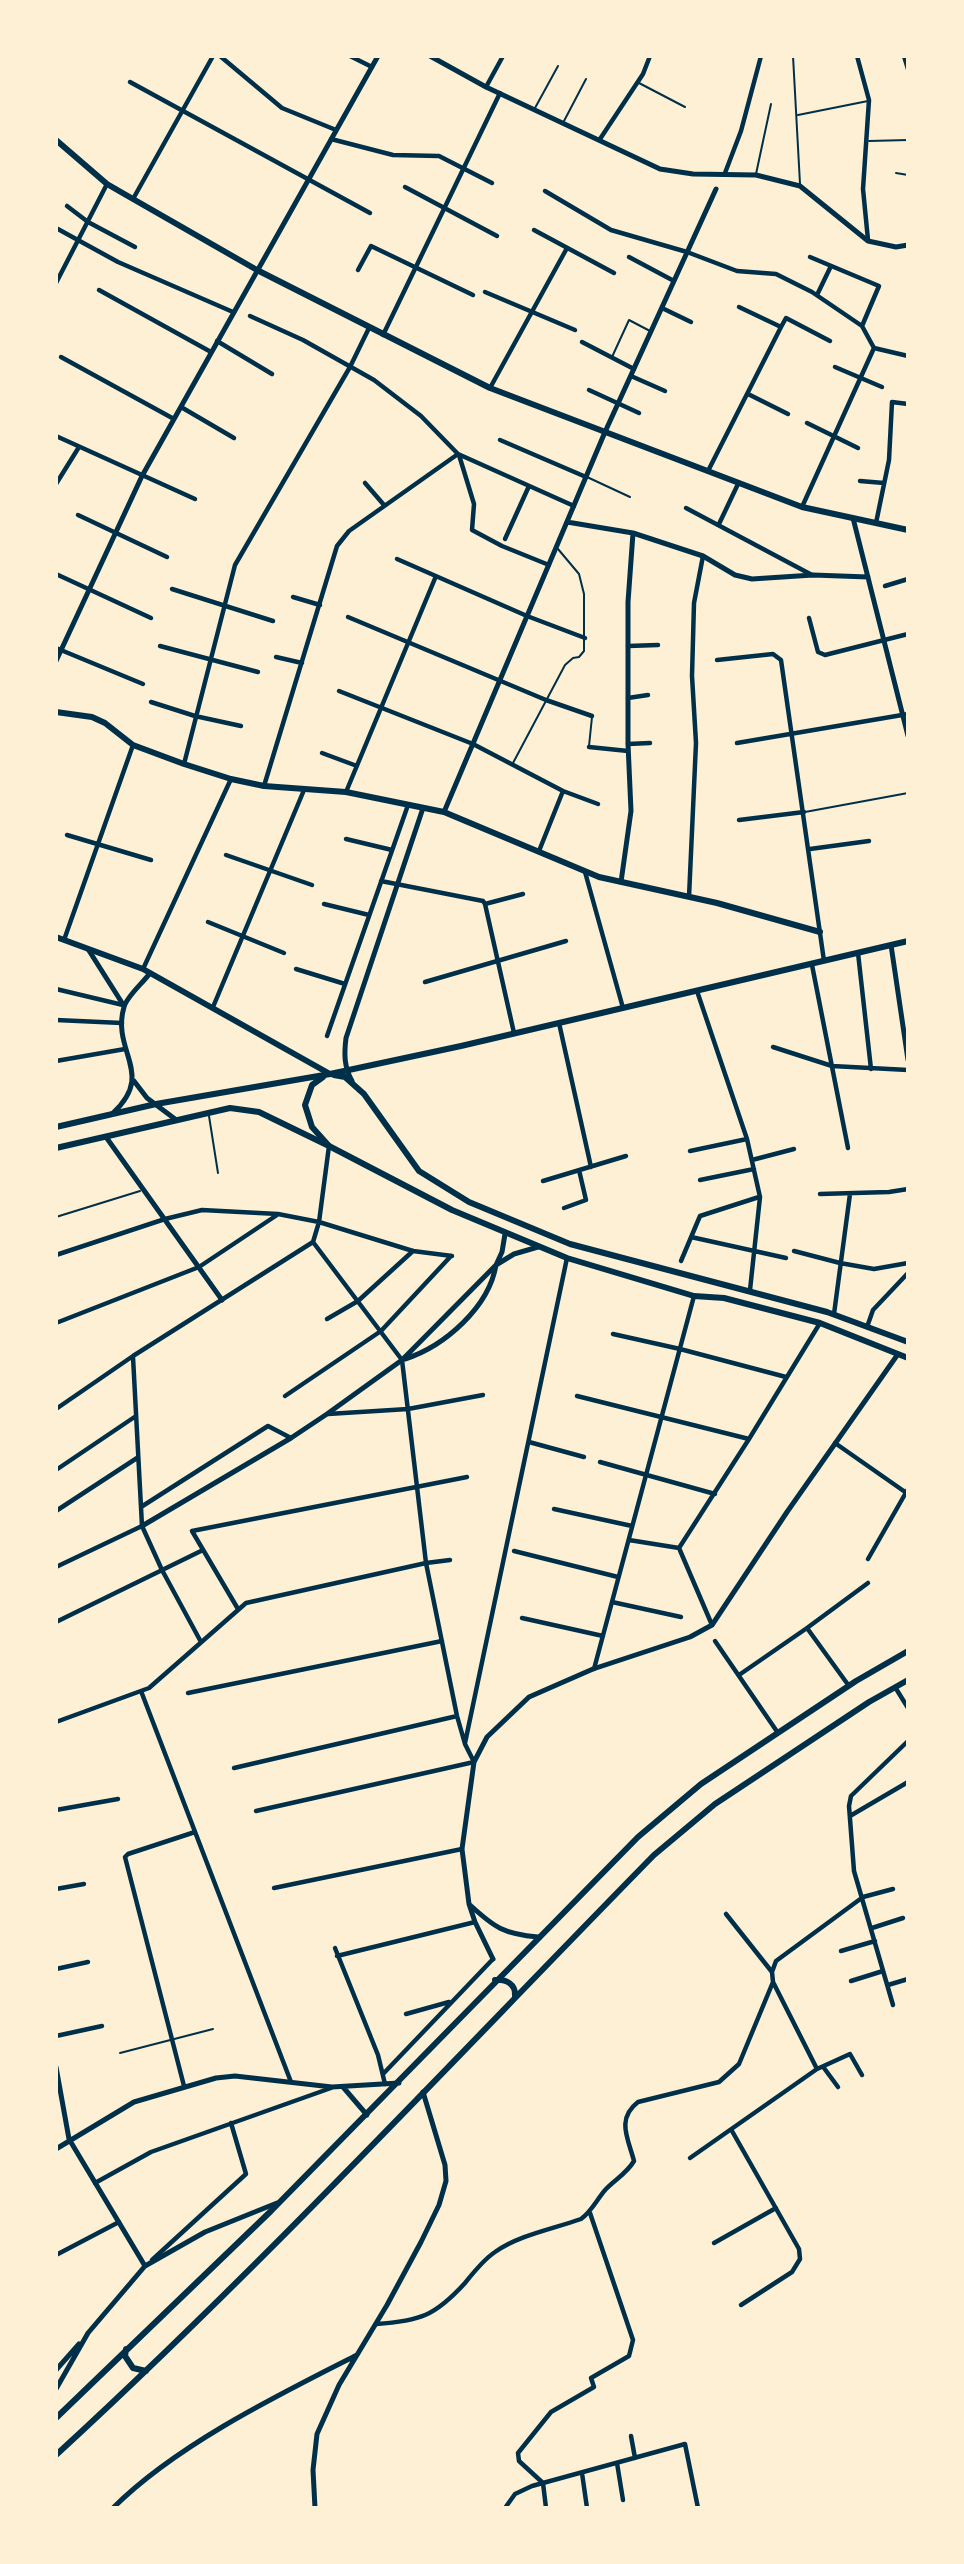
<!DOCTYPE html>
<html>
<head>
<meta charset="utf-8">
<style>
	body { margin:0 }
	#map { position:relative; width:964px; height:2564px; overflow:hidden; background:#fdf0d5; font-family:Roboto,sans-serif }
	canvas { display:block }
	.frame { position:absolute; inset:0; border:58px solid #fdf0d5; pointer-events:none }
</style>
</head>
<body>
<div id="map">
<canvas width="964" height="2564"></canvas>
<div class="frame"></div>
</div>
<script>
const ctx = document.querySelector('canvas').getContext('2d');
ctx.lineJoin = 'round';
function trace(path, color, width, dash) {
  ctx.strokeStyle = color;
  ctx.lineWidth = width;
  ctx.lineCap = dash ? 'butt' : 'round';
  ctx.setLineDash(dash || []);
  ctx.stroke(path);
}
trace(new Path2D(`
	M793 56 800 184
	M639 83 685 107
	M535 108 558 66
	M798 115 868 101
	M564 121 586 79
	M869 141 908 140
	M896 173 908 175
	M756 174 771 104
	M612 357 629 320 650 331
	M587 477 630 497
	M589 746 592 717
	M513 763 565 665 573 658 579 657 584 651V594L579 574 558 549
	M805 812 908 793
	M209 1116 218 1173
	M56 1217 140 1191
	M120 2053 213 2029`), '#003049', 2);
trace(new Path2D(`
	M220 56 282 108 336 130
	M350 56 372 67
	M857 56 869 100 863 189 868 240
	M904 56 908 69
	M130 82 370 213
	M486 87 503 56
	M331 139 393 155 439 156 492 183
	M600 139 643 74 650 56
	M725 173 741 131 761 56
	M405 187 497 236
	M545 191 611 230 687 252 737 271 776 274 812 292 862 326 874 348 908 356
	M133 199 213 56
	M67 206 88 222 135 247
	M56 228 118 262 233 312
	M534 230 614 273
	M629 257 674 281
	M810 257 879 286 862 326
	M358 270 371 246 473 295
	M56 283 107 184
	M99 290 211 352
	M485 292 575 330
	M817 295 831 266
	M739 307 781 327 786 318 830 341
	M662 308 691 322
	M250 316 303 340 374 380 421 416 458 454 574 506
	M383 335 500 93
	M217 341 272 374
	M582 342 634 369
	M61 357 174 419
	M835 367 882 387
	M631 376 665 391
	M490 388 567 248
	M589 390 639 413
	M748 394 788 414
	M181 407 234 438
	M807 423 858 448
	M56 436 195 499
	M500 440 586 477
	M459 455 474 504 472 530 502 546 549 565
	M708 471 781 327
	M860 481 884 483
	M365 483 384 505
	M56 484 79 447
	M802 507 874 348
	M686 508 812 575
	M78 515 167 557
	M876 523 889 460 892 402 908 404
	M719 524 738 484
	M505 539 529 486
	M397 559 527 616 585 638
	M56 574 151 618
	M885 586 908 579
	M172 589 273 621
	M293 597 320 605
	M348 617 546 700 592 716
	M809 618 818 652 825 655 908 634
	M160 646 258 672
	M628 646 658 645
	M56 648 143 684
	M276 657 302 663
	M717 660 773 654 781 660 824 961
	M339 691 473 744 563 791 598 804
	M628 698 648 695
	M151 702 195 716 241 726
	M737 743 908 714
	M628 744 650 743
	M589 747 628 751
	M322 753 357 766
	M184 764 235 565 350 367 369 328
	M264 786 337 546 349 531 458 454
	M346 792 436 576
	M739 820 804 812
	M67 835 151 860
	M346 839 392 850
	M810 849 869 841
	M539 851 563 791
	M226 855 312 885
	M585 872 623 1008
	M381 881 483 901 485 904 514 1033
	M689 897 696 743 692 676 694 603 703 556
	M324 904 369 915
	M485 904 523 894
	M208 922 284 953
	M64 940 133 745
	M858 953 871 1069
	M812 965 848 1148
	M143 969 231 779
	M296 969 345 984
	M425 982 566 941
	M56 989 123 1005
	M697 991 747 1139 760 1197 750 1290
	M213 1007 304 790
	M56 1020 122 1023
	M559 1023 591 1167
	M327 1036 408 805
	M773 1047 832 1066 908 1070
	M56 1061 125 1049
	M690 1151 747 1139
	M752 1160 794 1149
	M700 1180 754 1169
	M543 1181 626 1156
	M820 1194 889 1192 908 1189
	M564 1208 586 1200 579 1170
	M691 1237 786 1258
	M313 1242 319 1222 329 1146
	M794 1251 840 1263 874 1269 908 1263
	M56 1255 165 1219 202 1210 278 1214 319 1222 413 1251 452 1256
	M681 1261 700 1216 759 1197
	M834 1314 850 1194
	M327 1319 358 1301 413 1251
	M56 1323 199 1267 277 1215
	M867 1327 873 1310 908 1273
	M613 1334 680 1349 786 1377
	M133 1357 142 1526 162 1570 201 1642
	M285 1396 381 1331 451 1256
	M577 1396 749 1439
	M56 1409 133 1356 313 1242
	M328 1414 408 1409 483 1395
	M529 1442 584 1457
	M835 1443 908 1494
	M600 1462 715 1494
	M56 1470 136 1416
	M141 1507 268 1426 291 1438
	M554 1509 632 1526
	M56 1511 137 1458
	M629 1540 679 1548
	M514 1551 618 1577
	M868 1559 908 1489
	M56 1567 142 1526
	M612 1602 681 1617
	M238 1609 192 1531 467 1477
	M522 1618 603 1636
	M56 1622 203 1550
	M712 1625 679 1548 749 1439 820 1323
	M715 1641 778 1733
	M594 1669 694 1296
	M739 1675 807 1628
	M849 1686 807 1628 868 1583
	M895 1687 908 1708
	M141 1691 291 2082
	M188 1693 442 1641
	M56 1722 149 1688 246 1603 426 1563 450 1560
	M465 1743 567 1258
	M234 1768 457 1716
	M56 1810 118 1799
	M256 1811 474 1762 465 1744 457 1716 426 1563 402 1360 313 1242
	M850 1816 908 1782
	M274 1888 462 1849
	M56 1889 84 1884
	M726 1914 772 1972
	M872 1928 903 1918
	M335 1948 378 2055 385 2084
	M841 1951 875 1941
	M337 1956 475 1922
	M56 1969 88 1962
	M851 1981 883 1971
	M888 1985 908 1979
	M893 2005 854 1871 849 1806 851 1796 908 1741
	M406 2014 449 2002
	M56 2036 102 2026
	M824 2068 838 2087
	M817 2069 773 1982 772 1972 776 1961 863 1897 893 1889
	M383 2074 493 1959
	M184 2086 125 1857 128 1854 195 1832
	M732 2131 799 2249 800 2259 792 2272 741 2305
	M690 2158 817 2069 850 2054 862 2075
	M95 2183 151 2152 331 2088
	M714 2243 776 2208
	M56 2255 119 2222
	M152 2260 246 2174 231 2123
	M376 2324C420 2321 435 2316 465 2283 474 2272 483 2260 495 2252 519 2235 553 2229 581 2219 592 2211 597 2199 606 2189 616 2179 627 2173 634 2161 628 2138 616 2119 638 2102L719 2082 739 2064 773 1982
	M631 2436 635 2458
	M617 2463 623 2500
	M582 2473 587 2508
	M505 2508 515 2494 532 2486 685 2444 698 2508
	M546 2508 543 2483 519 2461 518 2453 551 2412 594 2387 591 2378 629 2356 633 2340 590 2213`), '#003049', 4.5);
trace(new Path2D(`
	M430 56 486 87 660 169 693 174 756 175 800 186 868 241 896 247 908 245
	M853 518 908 736
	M567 522 633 533 703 556 735 575 752 579 813 575 868 577
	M56 661 142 476 378 56
	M444 812 605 432 716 189
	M621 882 631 811 628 744V602L633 533
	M891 945 908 1060
	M88 949 124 1006
	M134 1081 147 1098 175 1119
	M352 1081C344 1067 344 1054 346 1038L423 808
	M113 1113C156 1073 111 1052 124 1007 127 996 143 983 150 973
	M106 1137 222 1300
	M405 1359C445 1346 489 1307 496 1265L514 1254 538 1247
	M142 1526 291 1438 327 1414 402 1360 496 1265 502 1252 505 1234
	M470 1905C495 1928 504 1934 538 1937
	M493 1959 475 1922 469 1904 462 1849 474 1762 487 1737 529 1697 593 1669 690 1637 712 1625 787 1512 898 1354
	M56 2067 69 2139 145 2266
	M343 2087 367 2115
	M56 2149 134 2102 216 2078 235 2076 332 2087 399 2083
	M56 2370 79 2344
	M56 2389 88 2333 145 2266 205 2232 277 2203
	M113 2508C176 2445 278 2395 357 2355
	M315 2508 313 2470 317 2434 339 2385 387 2305 421 2242 439 2205 446 2181 445 2165 423 2092`), '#003049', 5);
trace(new Path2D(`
	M56 140 107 184 133 199 257 270 490 388 802 507 908 530
	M56 712 92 717 105 723 133 745 184 764 231 779 264 786 346 792 444 812 599 877 717 903 820 932
	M56 937 143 969 330 1074
	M334 1075 345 1077 364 1094 419 1171 469 1202 570 1244 827 1312 908 1342
	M323 1077 312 1085 305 1105 312 1127 329 1146 452 1210 567 1258 694 1296 724 1298 820 1323 908 1358
	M495 1980C506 1979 516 1984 515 1996
	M126 2349 125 2356 133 2368 146 2371
	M56 2418 271 2211 638 1837 701 1784 856 1681 908 1651
	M56 2455C264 2264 456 2057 654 1855L715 1804 869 1702 908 1680`), '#003049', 6);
trace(new Path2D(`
	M56 1127 156 1104 330 1074 461 1046 908 941
	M56 1148 230 1108 259 1112 329 1146`), '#003049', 6);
</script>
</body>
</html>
